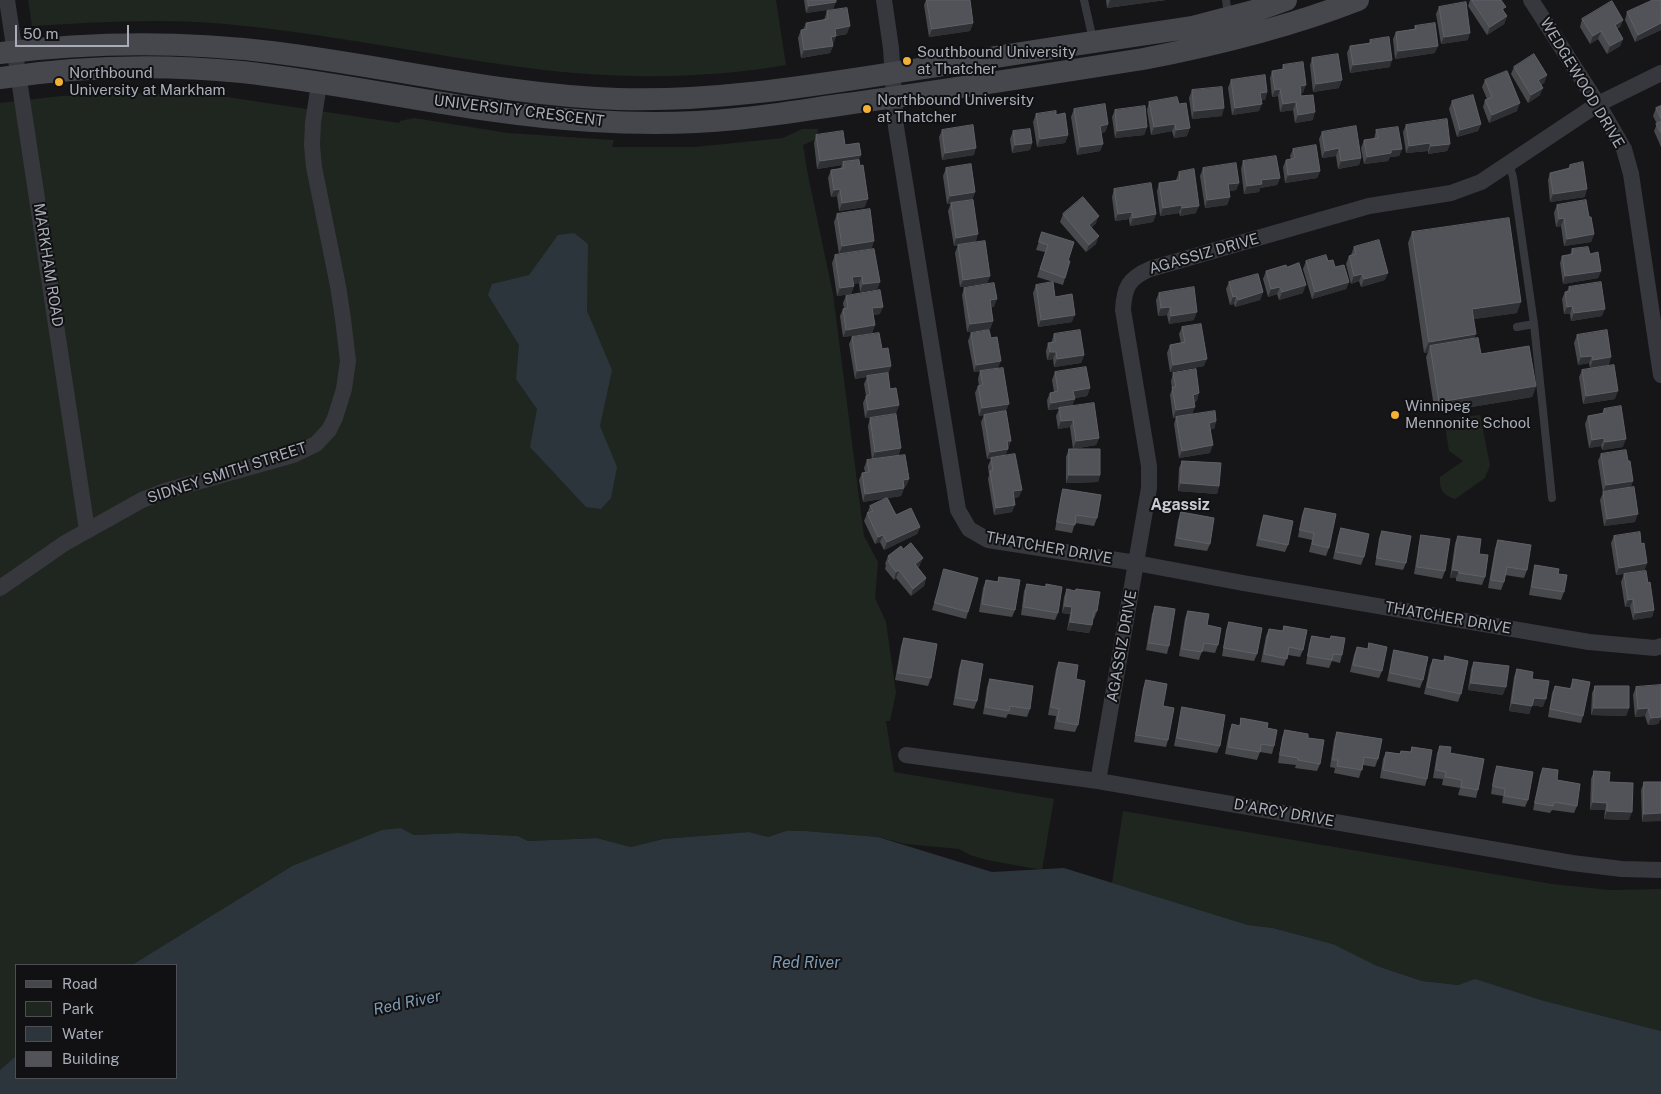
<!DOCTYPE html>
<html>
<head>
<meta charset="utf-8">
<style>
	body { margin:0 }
	#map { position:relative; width:1661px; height:1094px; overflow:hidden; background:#161618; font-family:"Public Sans",sans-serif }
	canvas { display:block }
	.legend { position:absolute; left:15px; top:964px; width:162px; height:115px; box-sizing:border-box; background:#111113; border:1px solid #4d4f55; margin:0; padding:6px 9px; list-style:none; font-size:15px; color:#a8adb8 }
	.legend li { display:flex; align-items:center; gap:10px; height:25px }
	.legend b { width:25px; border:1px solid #4d4f55 }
	.scale { position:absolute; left:15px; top:25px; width:114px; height:22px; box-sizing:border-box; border:2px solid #a8adb8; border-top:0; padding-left:6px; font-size:15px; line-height:18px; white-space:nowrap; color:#a8adb8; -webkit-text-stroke:4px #111113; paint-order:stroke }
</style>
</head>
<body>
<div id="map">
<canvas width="1661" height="1094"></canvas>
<ul class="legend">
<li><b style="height:6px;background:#45474d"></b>Road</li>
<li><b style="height:14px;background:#1e261f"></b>Park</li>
<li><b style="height:14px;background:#2c353c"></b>Water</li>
<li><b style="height:14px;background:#525359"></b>Building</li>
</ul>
<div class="scale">50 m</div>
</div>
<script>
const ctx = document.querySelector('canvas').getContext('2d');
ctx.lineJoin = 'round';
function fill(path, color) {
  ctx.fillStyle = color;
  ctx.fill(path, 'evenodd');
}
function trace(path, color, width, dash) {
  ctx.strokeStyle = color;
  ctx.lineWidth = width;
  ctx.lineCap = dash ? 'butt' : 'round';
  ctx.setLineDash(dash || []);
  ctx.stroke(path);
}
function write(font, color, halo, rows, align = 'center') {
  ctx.font = font + ' "Public Sans",sans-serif';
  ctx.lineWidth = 4;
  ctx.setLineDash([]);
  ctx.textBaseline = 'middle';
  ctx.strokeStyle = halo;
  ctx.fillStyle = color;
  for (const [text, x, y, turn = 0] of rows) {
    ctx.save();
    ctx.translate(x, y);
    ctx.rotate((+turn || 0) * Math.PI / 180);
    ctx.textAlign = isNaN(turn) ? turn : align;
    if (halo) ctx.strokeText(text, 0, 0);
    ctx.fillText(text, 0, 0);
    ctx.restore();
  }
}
fill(new Path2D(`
	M28 0H776L786 65C699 80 607 79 520 67 422 54 325 33 226 24 161 18 97 22 32 26Z
	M143 93 227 97 399 123 400 121 414 118 508 133 614 140 612 147H695L783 138 802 129H818L817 139 803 145 808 175 833 294 864 536 878 562 875 598 886 622 896 693 890 721H886L894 772 1054 799 1042 870 987 860 970 855 959 849 905 844 878 837 806 831H786L768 837 749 832 663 839 631 847 597 838 528 841 518 836 458 833 414 835 401 828 292 866 132 965H16V1056L0 1070V103L61 96Z
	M1480 415 1490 465 1485 478 1455 499C1443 495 1439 490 1440 477L1463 461 1449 451 1444 419Z
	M1123 811 1552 884 1610 890 1661 889V1031L1541 1000 1475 980 1458 985 1422 981 1377 966 1333 944 1273 928 1248 925 1112 883Z`), '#1e261f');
fill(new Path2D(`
	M574 233 588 244 587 311 612 370 600 426 617 467 611 498 601 509 586 507 530 447 537 409 516 379 519 345 488 295 492 284 529 275 558 235Z
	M401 828 414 835 458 833 518 836 528 841 597 838 631 847 663 839 749 832 768 837 786 831H806L878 837 992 872 1064 868 1248 925 1273 928 1333 944 1377 966 1422 981 1458 985 1475 979 1541 1000 1661 1031V1094H0V1070L16 1056V1078H176V965H132L292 866 382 830Z`), '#2c353c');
trace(new Path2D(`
	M1084 0 1093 40
	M1226 0 1228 15
	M1509 163 1513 177 1534 324 1552 498
	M1517 327 1534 324`), '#37383d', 8);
trace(new Path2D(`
	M7 0 87 530
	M884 0 891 48 896 127 958 510 969 529 988 540 1136 563 1243 583 1589 642 1655 648 1661 646
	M1531 0 1598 104 1624 149 1631 174 1661 375
	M0 588 65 543 142 500 165 491 293 455 316 444 329 430 335 418 344 389 348 361 343 319 338 286 314 167 312 145 313 123 319 84
	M906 755 1098 781 1572 863 1622 869 1661 870
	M1098 781 1149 488V466L1123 310C1124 287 1129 278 1150 269L1369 206 1451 193 1481 182 1598 104 1661 73`), '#37383d', 16);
trace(new Path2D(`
	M0 53C90 42 181 41 271 52 387 66 501 95 618 99 717 102 815 85 912 70 1006 55 1099 41 1193 27L1261 9 1286 0
	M0 78C80 66 161 64 242 72 359 85 474 114 592 121 640 124 688 124 736 119 771 116 805 110 839 105 941 91 1042 75 1143 59 1216 45 1289 27 1358 0`), '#45474d', 22);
fill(new Path2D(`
	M804 0H836L833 9 806 13Z
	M926 0H970L973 23 970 31 929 37 924 5Z
	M1106 0H1166L1107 8Z
	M1470 0H1501L1504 12 1507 16 1504 24 1487 35 1468 6Z
	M1661 0V30L1635 42 1625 20 1627 12Z
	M1439 7 1468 40 1441 44 1436 14Z
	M827 11 847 34 836 36 833 44H832L833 46 830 53 801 58 798 38 801 30H803L806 23 824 20Z
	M1582 19 1623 20 1620 27 1617 29 1623 39 1620 46 1607 54 1598 39 1590 44 1580 27Z
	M1415 26 1435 53 1395 59 1393 39 1396 32 1414 29Z
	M1370 40 1390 67 1350 73 1347 53 1350 46 1369 43Z
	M1312 58 1339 88 1313 92 1310 65Z
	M1283 65 1303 93H1301V96L1313 120 1295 123 1293 110 1280 112 1278 96 1272 97 1270 78 1272 71 1282 69Z
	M1514 67 1547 75 1544 83 1541 85 1540 95 1528 103 1511 74Z
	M1231 80 1267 92 1265 100H1261L1259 111 1232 115 1228 88Z
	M1485 80 1517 111 1489 123 1483 107 1485 100 1487 99 1482 87Z
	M1192 90 1222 116 1192 119 1189 98Z
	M1452 101 1481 124 1478 131 1457 137 1449 109Z
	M1149 102 1179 104 1187 136 1174 138 1172 131 1151 135 1147 110Z
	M1661 106V147L1654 131 1657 124 1653 116 1656 108Z
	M1074 109 1108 124 1105 132 1101 133 1103 144 1100 151 1077 155 1071 117Z
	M1115 110 1147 127 1144 135 1115 138 1112 117Z
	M1036 114 1056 115 1068 135 1065 143 1037 147 1033 122Z
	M1406 125 1450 144 1447 151 1428 154V151L1406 153 1403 132Z
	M942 130 974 155 942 160 939 137Z
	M1376 130 1402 149 1399 156 1390 157 1388 161 1364 164 1361 148 1364 140 1374 139Z
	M1013 131 1032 143 1030 150 1012 153 1010 139Z
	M1322 132 1361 158 1359 165 1338 169 1336 156 1322 158 1319 139Z
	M816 135 845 145 859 161 865 207 839 211 837 196 831 197 828 178 831 170 840 169 842 165 817 169 814 143Z
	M1293 149 1320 171 1317 178 1285 183 1283 167 1286 160 1291 159 1290 156Z
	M1243 161 1280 178 1277 185 1260 188 1259 192 1244 194 1241 169Z
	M1570 165 1585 197 1550 202 1548 180 1550 173 1568 169Z
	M946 168 975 192 972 200 947 204 943 176Z
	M1203 168 1239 183 1236 190 1229 191 1230 197 1227 205 1205 208 1200 176Z
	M1179 172 1196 213 1180 216 1179 213 1160 216 1157 191 1159 183 1176 180Z
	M1114 189 1156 214 1153 222 1130 226 1129 219 1115 221 1112 197Z
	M951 203 976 242 954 246 948 211Z
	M1557 205 1589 217 1594 234 1591 242 1564 246 1561 226 1556 227 1554 213Z
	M837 214 872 248 839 254 834 222Z
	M1063 214 1096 223 1091 228 1096 244 1086 252 1060 222Z
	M1042 232 1065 278 1063 285 1037 277 1045 252 1036 250Z
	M1412 232 1517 313 1474 319V339L1481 354 1536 386 1532 397 1435 413 1426 357 1428 352 1424 353 1408 243Z
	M958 245 990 276 987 283 960 287 955 253Z
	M1354 247 1385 280 1361 287 1359 281 1351 284 1346 264 1349 256 1351 255Z
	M1572 249 1590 254 1601 271 1598 278 1563 284 1560 263 1562 256 1570 255Z
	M835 255 880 282 877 289 860 292 859 283 853 284 854 286 851 294 837 296 832 263Z
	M1306 261H1328L1349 282 1346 289 1312 299 1303 269Z
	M1287 267 1303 293 1279 300 1277 294 1268 297 1263 279 1266 271Z
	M1229 282 1263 292 1260 300 1235 307 1234 304 1230 305 1226 289Z
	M1036 285 1055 297 1072 322 1038 327 1033 293Z
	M1569 287 1602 316 1571 321 1570 314H1564L1562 299 1565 292 1567 291Z
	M964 288 994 307H991L993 321 990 329 967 332 962 295Z
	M1159 293 1194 320 1169 324 1167 315 1158 316 1156 300Z
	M846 296 880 314 873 315 875 325 872 333 843 337 840 316 843 309 844 308 843 303Z
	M1182 327 1204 366 1170 372 1167 353 1170 345 1181 343 1179 334Z
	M971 333 998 368 974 372 968 341Z
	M1054 334 1084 355 1081 363 1054 367 1053 359 1047 360 1046 351 1048 343H1051Z
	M1577 335 1609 365 1590 368 1589 363 1578 365 1574 343Z
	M852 337 882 349 891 366 888 374 890 389 899 405 896 413 865 418 863 403 866 396 864 384 867 377 855 379 849 344Z
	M1582 370 1615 399 1583 404 1579 377Z
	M980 371 1006 411 1011 441 1005 456 1019 497 1014 498 1012 512 994 515 988 479 989 475 988 466 991 459H987L981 422 984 415 979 416 975 393 978 386H979L978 379Z
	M1055 372 1090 388 1087 396 1075 398 1072 406 1099 438 1096 445 1073 449 1070 427 1058 429 1056 416 1059 409 1048 410 1047 400 1050 393 1054 392 1052 380Z
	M1173 373 1197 401 1194 402 1192 414 1216 421 1214 429H1211L1210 453 1179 458 1174 424 1176 417 1173 418 1170 395 1172 389 1171 381Z
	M1604 409 1623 447 1602 450 1601 446 1589 448 1585 424 1588 416 1602 414Z
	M870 418 901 448 898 456 909 479 906 486 904 487V488L901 496 888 498 896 515 920 527 917 534 884 550 880 542 875 544 864 521 870 506 887 498 863 502 859 480 862 473 865 472 864 468 867 460H872L868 426Z
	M1069 449 1100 475 1098 482 1066 483V457Z
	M1601 454 1628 461 1633 481 1630 488 1635 522 1604 526 1600 500 1603 493 1598 461Z
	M1182 461 1219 486 1217 494 1178 491 1179 468Z
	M1063 489 1097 518 1094 526 1075 523 1072 533 1055 530 1061 496Z
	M1305 508 1329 548 1326 556 1309 552 1312 540 1298 537 1302 515Z
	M1181 512 1210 544 1207 551 1174 546 1178 520Z
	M1264 515 1288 545 1285 552 1256 546 1261 523Z
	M1341 528 1364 557 1361 565 1333 559 1338 536Z
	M1382 531 1406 563 1403 570 1375 565 1379 538Z
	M1421 535 1445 571 1442 579 1414 574 1419 543Z
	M1458 536 1479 554 1485 577 1482 585 1456 581V578H1450L1455 543Z
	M1614 536 1641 544 1647 563 1644 571 1616 575 1611 543Z
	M1498 540 1527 570 1524 578 1505 575 1504 582 1501 590 1488 588 1495 548Z
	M903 549 920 565 918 567 926 578 924 586 911 596 896 578 894 580 885 569 886 565 885 564 888 556Z
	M1535 565 1564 592 1561 600 1529 595 1533 573Z
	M944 569 968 612 966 619 932 610Z
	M1624 574 1648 583 1654 610 1652 617 1633 620 1630 607H1625L1621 582Z
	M999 577 1015 610 1012 617 979 612 983 588 986 580 997 582Z
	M1027 584 1045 587 1046 584 1058 613 1055 620 1021 615 1024 591Z
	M1067 589 1097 611 1094 619 1093 618 1092 625 1089 633 1067 630 1070 614 1062 613 1064 597Z
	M1155 606 1169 646 1167 654 1146 650 1152 614Z
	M1188 611 1207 625 1218 645 1215 653 1202 651 1199 660 1179 656 1185 618Z
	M1229 622 1257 654 1254 661 1222 656 1226 630Z
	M1284 626 1303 650 1300 657 1288 655 1284 666 1261 662 1266 636 1269 629 1282 631Z
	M1312 636 1330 639 1331 636 1342 655 1340 663 1332 661 1329 668 1306 664 1309 644Z
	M904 638 931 678 928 686 895 680 901 646Z
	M1369 643 1382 671 1379 678 1350 672 1354 655 1357 647 1367 649Z
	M1394 650 1423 680 1420 688 1387 681 1392 657Z
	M1445 656 1461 694 1458 702 1424 694 1430 666 1433 659 1443 661Z
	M962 660 977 701 974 709 953 705 959 668Z
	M1059 662 1076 679 1078 725 1075 732 1054 729 1056 716 1048 715 1056 669Z
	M1474 662 1503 695 1468 690 1471 669Z
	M1517 669 1532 679 1543 707 1532 705 1529 714 1509 711 1514 677Z
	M990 679 1030 709 1027 717 1008 714 1006 718 983 714 987 687Z
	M1573 679 1583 716 1581 723 1548 717 1552 693 1555 686 1570 688Z
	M1146 680 1163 706 1168 740 1166 747 1134 742 1143 688Z
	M1595 686 1629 708 1626 716 1591 715 1592 693Z
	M1636 687 1660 720 1658 724 1648 725 1645 716 1635 717 1633 695Z
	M1182 707 1220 746 1217 753 1174 746 1180 715Z
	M1241 718 1267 728 1274 746 1272 754 1260 752 1257 760 1225 754 1229 732 1232 724 1239 726Z
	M1285 730 1308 738 1320 764 1317 771 1295 768 1296 765 1278 763 1282 738Z
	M1337 732 1378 759 1375 767 1363 765 1359 778 1334 773 1335 768 1330 767 1334 740Z
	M1440 746 1450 753 1478 790 1476 798 1458 795 1460 788 1442 785 1443 779 1433 778 1437 753Z
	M1412 747 1427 779 1425 786 1380 778 1383 759 1386 752 1400 754 1401 751 1410 752Z
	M1497 766 1528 800 1525 807 1502 803 1503 796 1491 794 1494 774Z
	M1543 768 1557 780 1577 806 1574 813 1552 810 1550 813 1533 810 1540 775Z
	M1594 771 1609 782 1629 820 1604 819 1605 810H1590L1591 779Z
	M1644 782H1661L1642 822 1641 790Z`), '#47494d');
fill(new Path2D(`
	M1110 0H1166L1107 8Z
	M836 2 833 9 806 13 809 6Z
	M1507 16 1504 24 1487 35 1490 27Z
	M1623 20 1620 27 1612 32 1615 25Z
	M973 23 970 31 929 37 932 29Z
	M1661 23V30L1635 42 1638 35Z
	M850 26 847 34 832 36 835 29Z
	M1601 31 1598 39 1590 44 1593 36Z
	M1470 33 1468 40 1441 44 1444 37Z
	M836 36 833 44H829L831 37Z
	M1623 39 1620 46 1607 54 1610 46Z
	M833 46 830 53 801 58 804 50Z
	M1438 46 1435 53 1395 59 1398 51Z
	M1392 60 1390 67 1350 73 1353 65Z
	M1547 75 1544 83 1536 88 1538 80Z
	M1342 80 1339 88 1313 92 1316 84Z
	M1306 85 1303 93 1297 94 1300 86Z
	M1543 88 1540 95 1528 103 1531 95Z
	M1280 89 1278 96 1272 97 1275 90Z
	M1267 92 1265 100 1257 101 1260 93Z
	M1296 102 1293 110 1280 112 1283 104Z
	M1520 103 1517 111 1489 123 1492 115Z
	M1262 104 1259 111 1232 115 1235 108Z
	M1224 108 1222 116 1192 119 1194 111Z
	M1315 112 1313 120 1295 123 1298 115Z
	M1108 124 1105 132 1097 133 1100 126Z
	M1175 124 1172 131 1151 135 1154 127Z
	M1481 124 1478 131 1457 137 1460 130Z
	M1147 127 1144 135 1115 138 1117 131Z
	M1190 128 1187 136 1174 138 1176 130Z
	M1068 135 1065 143 1037 147 1040 139Z
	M1032 143 1030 150 1012 153 1015 145Z
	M1430 143 1428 151 1406 153 1409 146Z
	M1103 144 1100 151 1077 155 1080 147Z
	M1450 144 1447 151 1428 154 1431 146Z
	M976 148 974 155 942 160 945 153Z
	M1339 148 1336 156 1322 158 1325 151Z
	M1402 149 1399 156 1390 157 1388 161 1364 164 1367 157 1391 150Z
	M861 155 858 163 843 162 842 165 817 169 820 161Z
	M1361 158 1359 165 1338 169 1341 161Z
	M1320 171 1317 178 1285 183 1288 175Z
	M1280 178 1277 185 1260 188 1259 192 1244 194 1247 186 1261 180Z
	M1239 183 1236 190 1225 192 1228 184Z
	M840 189 837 196 831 197 834 190Z
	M1587 189 1585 197 1550 202 1553 194Z
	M975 192 972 200 947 204 950 196Z
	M1230 197 1227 205 1205 208 1207 200Z
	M868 199 865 207 839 211 842 203Z
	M1182 205 1179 213 1160 216 1163 208Z
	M1199 206 1196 213 1180 216 1182 208Z
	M1132 212 1129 219 1115 221 1118 214Z
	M1156 214 1153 222 1130 226 1133 218Z
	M1099 216 1096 223 1086 232 1089 225Z
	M1564 218 1561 226 1556 227 1559 219Z
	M978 234 976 242 954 246 956 238Z
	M1594 234 1591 242 1564 246 1567 239Z
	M1099 236 1096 244 1086 252 1089 245Z
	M874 241 872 248 839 254 842 246Z
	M1601 271 1598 278 1563 284 1565 276Z
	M1388 273 1385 280 1361 287 1364 279Z
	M1362 274 1359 281 1351 284 1354 276Z
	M862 276 859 283 850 285 852 277Z
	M990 276 987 283 960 287 963 280Z
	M880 282 877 289 860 292 863 284Z
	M1349 282 1346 289 1312 299 1315 292Z
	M1306 285 1303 293 1279 300 1282 292Z
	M854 286 851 294 837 296 840 288Z
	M1280 287 1277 294 1268 297 1271 289Z
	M1263 292 1260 300 1235 307 1238 300Z
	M1236 296 1234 304 1230 305 1233 297Z
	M997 299 994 307H988L990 300Z
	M1521 302 1517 313 1468 320 1472 309Z
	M1572 306 1570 314H1564L1567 307Z
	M883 307 880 314 869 316 872 308Z
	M1170 307 1167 315 1158 316 1161 308Z
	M1605 309 1602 316 1571 321 1574 313Z
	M1197 312 1194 320 1169 324 1171 316Z
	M1075 315 1072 322 1038 327 1041 320Z
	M993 321 990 329 967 332 970 324Z
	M875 325 872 333 843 337 846 330Z
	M1476 334 1472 346H1430L1428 352 1424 353 1429 342Z
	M1050 352H1056L1053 359 1047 360Z
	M1084 355 1081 363 1054 367 1057 359Z
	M1592 356 1589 363 1578 365 1581 357Z
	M1611 357 1609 365 1590 368 1593 360Z
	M1207 359 1204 366 1170 372 1173 365Z
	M1001 361 998 368 974 372 976 365Z
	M891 366 888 373 855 379 857 371Z
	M1536 386 1532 397 1435 413 1439 402Z
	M1090 388 1087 396 1071 399 1073 391Z
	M1618 391 1615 399 1583 404 1586 396Z
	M1199 393 1197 401 1190 402 1193 395Z
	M1075 399 1072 406 1048 410 1051 403Z
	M1009 404 1006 411 979 416 982 408Z
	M899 405 896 413 865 418 868 410Z
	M1195 407 1192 415 1173 418 1176 410Z
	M1073 420 1070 427 1058 429 1061 421Z
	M1216 421 1214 429 1207 430 1209 423Z
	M1099 438 1096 445 1073 449 1076 441Z
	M1604 438 1601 446 1589 448 1592 440Z
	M1626 439 1623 447 1602 450 1605 442Z
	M1007 441H1011L1008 448 1004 449Z
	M1213 445 1210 453 1179 458 1182 451Z
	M901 448 898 456 872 460 875 452Z
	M1008 449 1005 457 987 459 990 452Z
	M1069 475H1100L1098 482 1066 483Z
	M909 479 906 486 900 487 903 480Z
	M1633 481 1630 489 1603 493 1606 485Z
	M1181 483 1219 486 1217 494 1178 491Z
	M904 488 901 496 863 502 865 494Z
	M1022 490 1019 497 1010 499 1013 491Z
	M1015 505 1012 512 994 515 996 508Z
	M1638 514 1635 522 1604 526 1607 519Z
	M920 527 917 534 884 550 887 542Z
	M883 535 880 542 875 544 878 537Z
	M923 558 920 565 912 572 915 564Z
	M1647 563 1644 571 1616 575 1619 568Z
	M899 570 896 578 894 580 896 572Z
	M1453 570 1459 571 1456 578H1450Z
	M926 578 924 586 911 596 913 589Z
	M1633 599 1630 607H1625L1628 600Z
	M1065 606 1072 607 1070 614 1062 613Z
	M1654 610 1652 617 1633 620 1635 613Z
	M1070 622 1092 625 1089 633 1067 630Z
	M1471 683 1506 687 1503 695 1468 690Z
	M1534 698 1546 699 1543 707 1531 705Z
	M1512 703 1532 706 1529 714 1509 711Z
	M1594 708H1629L1626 716 1591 715Z
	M1648 708 1645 716 1635 717 1638 709Z
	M1661 712V720H1660L1658 724 1648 725 1651 718Z
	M1593 802 1607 803 1605 810H1590Z
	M1607 811 1632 812 1629 820 1604 819Z
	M1661 813V821L1642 822 1644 814Z`), '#2f3033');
const building = new Path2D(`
	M808 0H836V2L809 6Z
	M927 0H970L973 23 932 29Z
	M1472 0H1501L1506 7 1502 9 1507 16 1490 27Z
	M1653 0H1661V23L1638 35 1627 12Z
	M1612 1 1623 20 1615 25 1623 39 1610 46 1601 31 1593 36 1582 19Z
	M1466 2 1470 33 1444 37 1439 7Z
	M847 8 850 26 835 29 836 36 831 37 833 46 804 50 801 30 807 29 806 23 828 19 827 11Z
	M1435 23 1438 46 1398 51 1396 32 1416 29 1415 26Z
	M1389 37 1392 60 1353 65 1350 46 1371 43 1370 40Z
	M1338 54 1342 80 1316 84 1312 58Z
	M1534 54 1547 75 1538 80 1543 88 1531 95 1514 67Z
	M1303 62 1306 85 1300 86 1301 96 1313 95 1315 112 1298 115 1296 102 1283 104 1280 89 1275 90 1272 71 1284 69 1283 65Z
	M1507 71 1520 103 1492 115 1485 100 1492 97 1485 80Z
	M1265 75 1267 92 1260 93 1262 104 1235 108 1231 80Z
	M1222 87 1224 108 1194 111 1192 90Z
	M1473 95 1481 124 1460 130 1452 101Z
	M1177 97 1179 104 1186 103 1190 128 1176 130 1175 124 1154 127 1149 102Z
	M1105 104 1108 124 1100 126 1103 144 1080 147 1074 109Z
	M1145 106 1147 127 1117 131 1115 110Z
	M1661 106V119L1656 108Z
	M1056 111V115L1065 113 1068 135 1040 139 1036 114Z
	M1447 119 1450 144 1431 146 1430 143 1409 146 1406 125Z
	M1661 122V133L1656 124Z
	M973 125 976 148 945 153 942 130Z
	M1356 126 1361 158 1341 161 1339 148 1325 151 1322 132Z
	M1398 127 1402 149 1391 150V153L1367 157 1364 140 1378 138 1376 130Z
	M1030 129 1032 143 1015 145 1013 131Z
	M843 131 845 145 859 143 861 155 820 161 816 135Z
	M1316 145 1320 171 1288 175 1286 160 1295 158 1293 149Z
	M1276 156 1280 178 1261 180 1262 184 1247 186 1243 161Z
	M859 160 860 166 863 165 868 199 842 203 840 189 834 190 831 170 844 168 843 162Z
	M1583 162 1587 189 1553 194 1550 173 1570 168V165Z
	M1236 163 1239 183 1228 184 1230 197 1207 200 1203 168Z
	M971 164 975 192 950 196 946 168Z
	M1194 169 1199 206 1182 208V205L1163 208 1159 183 1180 180 1179 172Z
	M1151 183 1156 214 1133 218 1132 212 1118 214 1114 189Z
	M1083 197 1099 216 1089 225 1099 236 1089 245 1063 214Z
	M973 200 978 234 956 238 951 203Z
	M1586 200 1589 217H1591L1594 234 1567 239 1564 218 1559 219 1557 205Z
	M870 209 874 241 842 246 837 214Z
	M1509 218 1521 302 1472 309 1476 334 1429 342 1412 232Z
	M1042 232 1074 242 1068 261H1070L1065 278 1040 269 1048 245 1039 242Z
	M1379 240 1388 273 1364 279 1362 274 1354 276 1349 256 1356 254 1354 247Z
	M985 241 990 276 963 280 958 245Z
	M1588 247 1590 254 1598 252 1601 271 1565 276 1562 256 1573 254 1572 249Z
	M874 249 880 282 863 284 862 276 852 277 854 286 840 288 835 255Z
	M1326 255 1328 261 1333 260 1335 267 1344 265 1349 282 1315 292 1306 261Z
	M1299 263 1306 285 1282 292 1280 287 1271 289 1266 271 1286 265 1287 267Z
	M1258 274 1263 292 1238 300 1236 296 1233 297 1229 282Z
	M1053 282 1055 297 1072 294 1075 315 1041 320 1036 285Z
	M1601 282 1605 309 1574 313 1572 306 1567 307 1565 292 1570 291 1569 287Z
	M994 283 997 299 990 300 993 321 970 324 964 288Z
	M1194 287 1197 312 1171 316 1170 307 1161 308 1159 293Z
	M880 290 883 307 872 308 875 325 846 330 843 309 848 308 846 296Z
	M1201 324 1207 359 1173 365 1170 345 1185 342 1182 327Z
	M989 330 991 338 997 337 1001 361 976 365 971 333Z
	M1080 330 1084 355 1057 359 1056 352H1050L1048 343 1055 342 1054 334Z
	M1607 330 1611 357 1593 360 1592 356 1581 357 1577 335Z
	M879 333 882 349 888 348 891 366 857 371 852 337Z
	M1478 338 1481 354 1529 346 1536 386 1439 402 1430 346Z
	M1614 365 1618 391 1586 396 1582 370Z
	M1086 367 1090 388 1073 391 1075 399 1051 403 1050 393 1058 391 1055 372Z
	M1003 368 1009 404 982 408 978 386 983 385 980 371Z
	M1196 369 1199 393 1193 395 1195 407 1176 410 1172 387H1176L1173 373Z
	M888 373 890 389 896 388 899 405 868 410 866 396 870 395 867 376Z
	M1094 403 1099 438 1076 441 1073 420 1061 421 1059 408Z
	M1621 406 1626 439 1605 442 1604 438 1592 440 1588 416 1604 413V409Z
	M1006 411 1011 441H1007L1008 449 990 452 984 415Z
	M1215 411 1216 421 1209 423 1213 445 1182 451 1176 417Z
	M896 414 901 448 875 452 870 418Z
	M1069 449H1100V475H1069Z
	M1626 450 1628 461H1630L1633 481 1606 485 1601 454Z
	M1015 454 1022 490 1013 491 1015 505 996 508 990 471H993L991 458Z
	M905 455 909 479 903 480 904 488 865 494 862 473 869 472 867 460Z
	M1182 461 1221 463 1219 486 1181 483Z
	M1634 487 1638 514 1607 519 1603 492Z
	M1063 489 1101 495 1097 518 1076 515 1075 525 1057 522Z
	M887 498 896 515 911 508 920 527 887 542 883 535 878 537 867 513 873 511 870 506Z
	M1305 508 1336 514 1329 548 1312 544 1314 533 1300 530Z
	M1181 512 1214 518 1210 544 1177 538Z
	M1264 515 1293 521 1288 545 1259 539Z
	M1341 528 1369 534 1364 557 1336 552Z
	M1382 531 1411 536 1406 563 1377 558Z
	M1640 532 1641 544 1644 543 1647 563 1619 568 1614 536Z
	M1421 535 1450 539 1445 571 1417 567Z
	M1458 536 1481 539 1479 554 1488 555 1485 577 1459 573V571L1453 570Z
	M1498 540 1531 545 1527 570 1507 567 1504 582 1491 580Z
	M911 543 923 558 915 564 926 578 913 589 899 570 896 572 888 561 890 559 888 556 901 546 903 549Z
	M1535 565 1559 569 1558 574 1567 575 1564 592 1532 587Z
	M944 569 978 578 968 612 935 603Z
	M1646 571 1648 583 1650 582 1654 610 1635 613 1633 599 1628 600 1624 574Z
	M999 577 1020 580 1015 610 982 604 986 580 998 582Z
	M1027 584 1046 587V584L1062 587 1058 613 1024 607Z
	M1067 589 1075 591 1076 589 1100 592 1097 611H1094L1092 625 1070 622 1072 607 1065 606Z
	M1155 606 1175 609 1169 646 1149 643Z
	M1188 611 1209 614 1207 625 1221 628 1218 645 1204 643 1202 652 1182 649Z
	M1229 622 1262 628 1257 654 1224 648Z
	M1284 626 1307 630 1303 650 1289 647 1287 659 1264 654 1269 629 1283 631Z
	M1312 636 1330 639 1331 636 1345 638 1342 655 1333 654 1332 660 1308 656Z
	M904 638 937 644 931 678 898 673Z
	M1369 643 1387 647 1382 671 1353 665 1357 647 1368 649Z
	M1394 650 1428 657 1423 680 1390 673Z
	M1445 656 1468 661 1461 694 1427 687 1433 659 1444 661Z
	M962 660 983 664 977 701 956 698Z
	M1059 662 1078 665 1076 679 1085 681 1078 725 1057 721 1059 709 1051 707Z
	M1474 662 1509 666 1506 687 1471 683Z
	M1517 669 1533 672 1532 679 1549 681 1546 699 1534 698 1532 706 1512 703Z
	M990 679 1033 686 1030 709 1010 706 1009 711 986 707Z
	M1573 679 1590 682 1583 716 1550 709 1555 686 1571 689Z
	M1146 680 1167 684 1163 706 1174 708 1168 740 1136 735Z
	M1661 685V717L1651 718 1648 708 1638 709 1636 687Z
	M1595 686H1629V708H1594Z
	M1182 707 1225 715 1220 746 1177 738Z
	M1241 718 1268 723 1267 728 1277 730 1274 746 1261 744 1260 752 1228 747 1232 724 1240 726Z
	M1285 730 1308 734V738L1324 740 1320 764 1298 760V758L1280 755Z
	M1337 732 1382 739 1378 759 1364 757 1362 770 1337 766 1338 760H1333Z
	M1440 746 1451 747 1450 753 1484 759 1478 790 1461 787 1462 780 1445 777 1446 772 1436 770Z
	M1412 747 1432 750 1427 779 1383 770 1386 752 1400 754 1401 751 1411 752Z
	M1497 766 1533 772 1528 800 1504 796 1505 789 1493 786Z
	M1543 768 1558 770 1557 780 1580 784 1577 806 1554 802 1553 806 1535 803Z
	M1594 771 1610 772 1609 782 1633 783 1632 812 1607 811V803L1593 802Z
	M1644 782H1661V813L1644 814Z`);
fill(building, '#525359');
trace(building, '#5f6168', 1);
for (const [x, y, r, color] of [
	[907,61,5,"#f2b134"],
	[59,82,5,"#f2b134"],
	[867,109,5,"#f2b134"],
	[1395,415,5,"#f2b134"]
]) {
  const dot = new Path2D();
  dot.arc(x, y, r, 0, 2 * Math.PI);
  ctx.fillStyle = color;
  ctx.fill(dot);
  trace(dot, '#111113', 2);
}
write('15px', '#a8adb8', '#111113', [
	["Southbound University",917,52],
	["at Thatcher",917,69],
	["Northbound",69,73],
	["University at Markham",69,90],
	["Northbound University",877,100],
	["at Thatcher",877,117],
	["Winnipeg",1405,406],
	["Mennonite School",1405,423]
], 'left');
write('15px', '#a8adb8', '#111113', [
	["WEDGEWOOD DRIVE",1582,83,59],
	["UNIVERSITY CRESCENT",519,111,7],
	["AGASSIZ DRIVE",1204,254,-16],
	["MARKHAM ROAD",48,265,81],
	["SIDNEY SMITH STREET",227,473,-18],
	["THATCHER DRIVE",1049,548,10],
	["THATCHER DRIVE",1448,618,10],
	["AGASSIZ DRIVE",1122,646,-80],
	["D'ARCY DRIVE",1284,813,10]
]);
write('bold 16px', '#c9ccd4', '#111113', [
	["Agassiz",1180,505]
]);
write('italic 16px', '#7f9bb3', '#111113', [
	["Red River",806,963],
	["Red River",407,1003,-12]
]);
</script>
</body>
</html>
